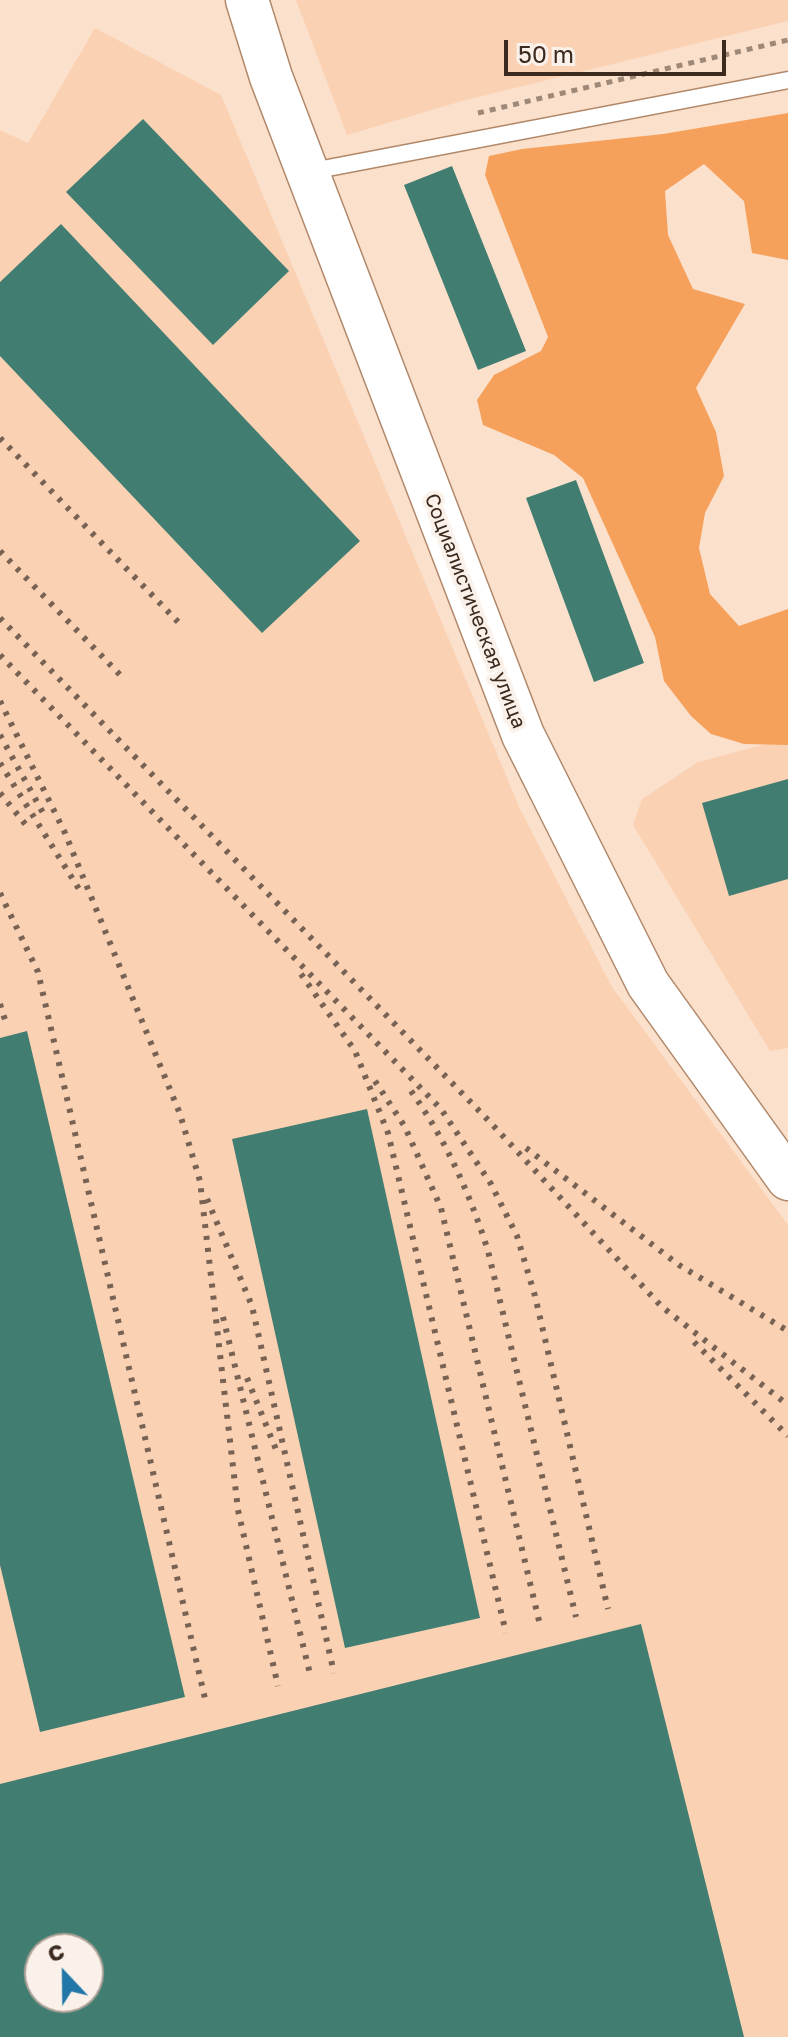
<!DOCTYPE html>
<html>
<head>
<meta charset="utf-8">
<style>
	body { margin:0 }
	#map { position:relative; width:788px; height:2037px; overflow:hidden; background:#fbe0cc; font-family:"Golos Text",sans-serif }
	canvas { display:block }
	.north { position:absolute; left:24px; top:1933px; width:80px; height:80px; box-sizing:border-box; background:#faf1ea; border:2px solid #aea198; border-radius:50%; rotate:338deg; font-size:22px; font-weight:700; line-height:32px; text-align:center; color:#3b2a1d }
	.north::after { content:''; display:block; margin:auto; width:28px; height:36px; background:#2177a7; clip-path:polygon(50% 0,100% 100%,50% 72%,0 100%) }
	.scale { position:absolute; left:504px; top:40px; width:222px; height:36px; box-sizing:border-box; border:4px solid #3b2a1d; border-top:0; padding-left:10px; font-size:24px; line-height:28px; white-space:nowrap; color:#3b2a1d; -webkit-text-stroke:6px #faf1ea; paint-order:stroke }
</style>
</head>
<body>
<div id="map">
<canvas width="788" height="2037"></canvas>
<div class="north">С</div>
<div class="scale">50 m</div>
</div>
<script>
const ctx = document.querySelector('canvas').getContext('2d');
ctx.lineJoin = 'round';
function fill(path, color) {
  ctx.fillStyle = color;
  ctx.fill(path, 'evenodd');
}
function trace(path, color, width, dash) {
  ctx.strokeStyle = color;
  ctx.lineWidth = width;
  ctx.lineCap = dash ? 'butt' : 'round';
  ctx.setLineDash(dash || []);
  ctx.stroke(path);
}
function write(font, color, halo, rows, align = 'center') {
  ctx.font = font + ' "Golos Text",sans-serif';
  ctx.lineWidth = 8;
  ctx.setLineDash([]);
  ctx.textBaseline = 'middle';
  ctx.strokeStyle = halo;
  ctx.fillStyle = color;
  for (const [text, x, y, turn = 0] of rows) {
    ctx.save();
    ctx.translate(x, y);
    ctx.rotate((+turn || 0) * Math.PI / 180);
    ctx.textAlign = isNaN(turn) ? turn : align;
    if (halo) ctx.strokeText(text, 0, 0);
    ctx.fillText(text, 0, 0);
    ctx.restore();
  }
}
fill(new Path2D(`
	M296 0H788V21L462 101 347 135Z
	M95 28 221 95 520 809 612 987 788 1225V2037H0V130L28 143ZM40 1949H88V1997H40Z
	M788 738V1048L770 1051 633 825 642 799 698 762Z`), '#fbd1b3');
fill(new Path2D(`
	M788 113V260L752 253 744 201 704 164 665 191 668 235 693 289 745 304 696 388 716 432 724 476 705 513 699 548 710 594 739 626 788 609V745L744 744 711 734 691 716 664 681 655 637 583 478 554 455 483 425 477 400 494 375 541 351 548 337 485 175 489 156 522 149 663 134Z`), '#f5a15c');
fill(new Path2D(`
	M143 119 289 271 213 345 66 192Z
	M452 166 526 351 478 370 404 185Z
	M61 224 360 541 262 633 0 356V282Z
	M576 480 644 663 594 682 526 498Z
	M788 779V879L729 896 702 803Z
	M27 1031 185 1697 40 1732 0 1565V1038Z
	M367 1109 480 1618 345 1648 232 1139Z
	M641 1624 744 2037H0V1784ZM40 1949H88V1997H40Z`), '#417e71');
const service = new Path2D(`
	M307 172 788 80`);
const tertiary = new Path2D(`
	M247 0 271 77 523 735 648 984 788 1179`);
trace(service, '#b18869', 19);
trace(tertiary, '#b18869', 45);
trace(new Path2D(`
	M478 113 788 40`), '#9e8877', 5, [6, 6]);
trace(service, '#fff', 16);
trace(tertiary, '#fff', 42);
trace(new Path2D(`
	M0 438 182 626
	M0 551 125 680
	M0 618 488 1120 662 1307 788 1405
	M0 655 441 1109 491 1184 517 1236 535 1296 608 1609
	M0 701 65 833 180 1114 200 1181 238 1510 278 1686
	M0 735 43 813
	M0 763 79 889
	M0 793 30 830
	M0 893 38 972 206 1703
	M301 974 355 1051 388 1133 506 1633
	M0 1004 6 1023
	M375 1081 405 1127 441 1208 540 1625
	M411 1091C446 1140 470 1194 488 1251L576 1617
	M526 1148 679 1265 788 1331
	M207 1199 252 1306 334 1673
	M223 1317 311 1678
	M694 1342 788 1436
	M247 1378 277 1452`), '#776253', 6, [4, 8]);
write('20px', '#3b2a1d', '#faf1ea', [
	["Социалистическая улица",475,611,69]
]);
</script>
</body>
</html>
